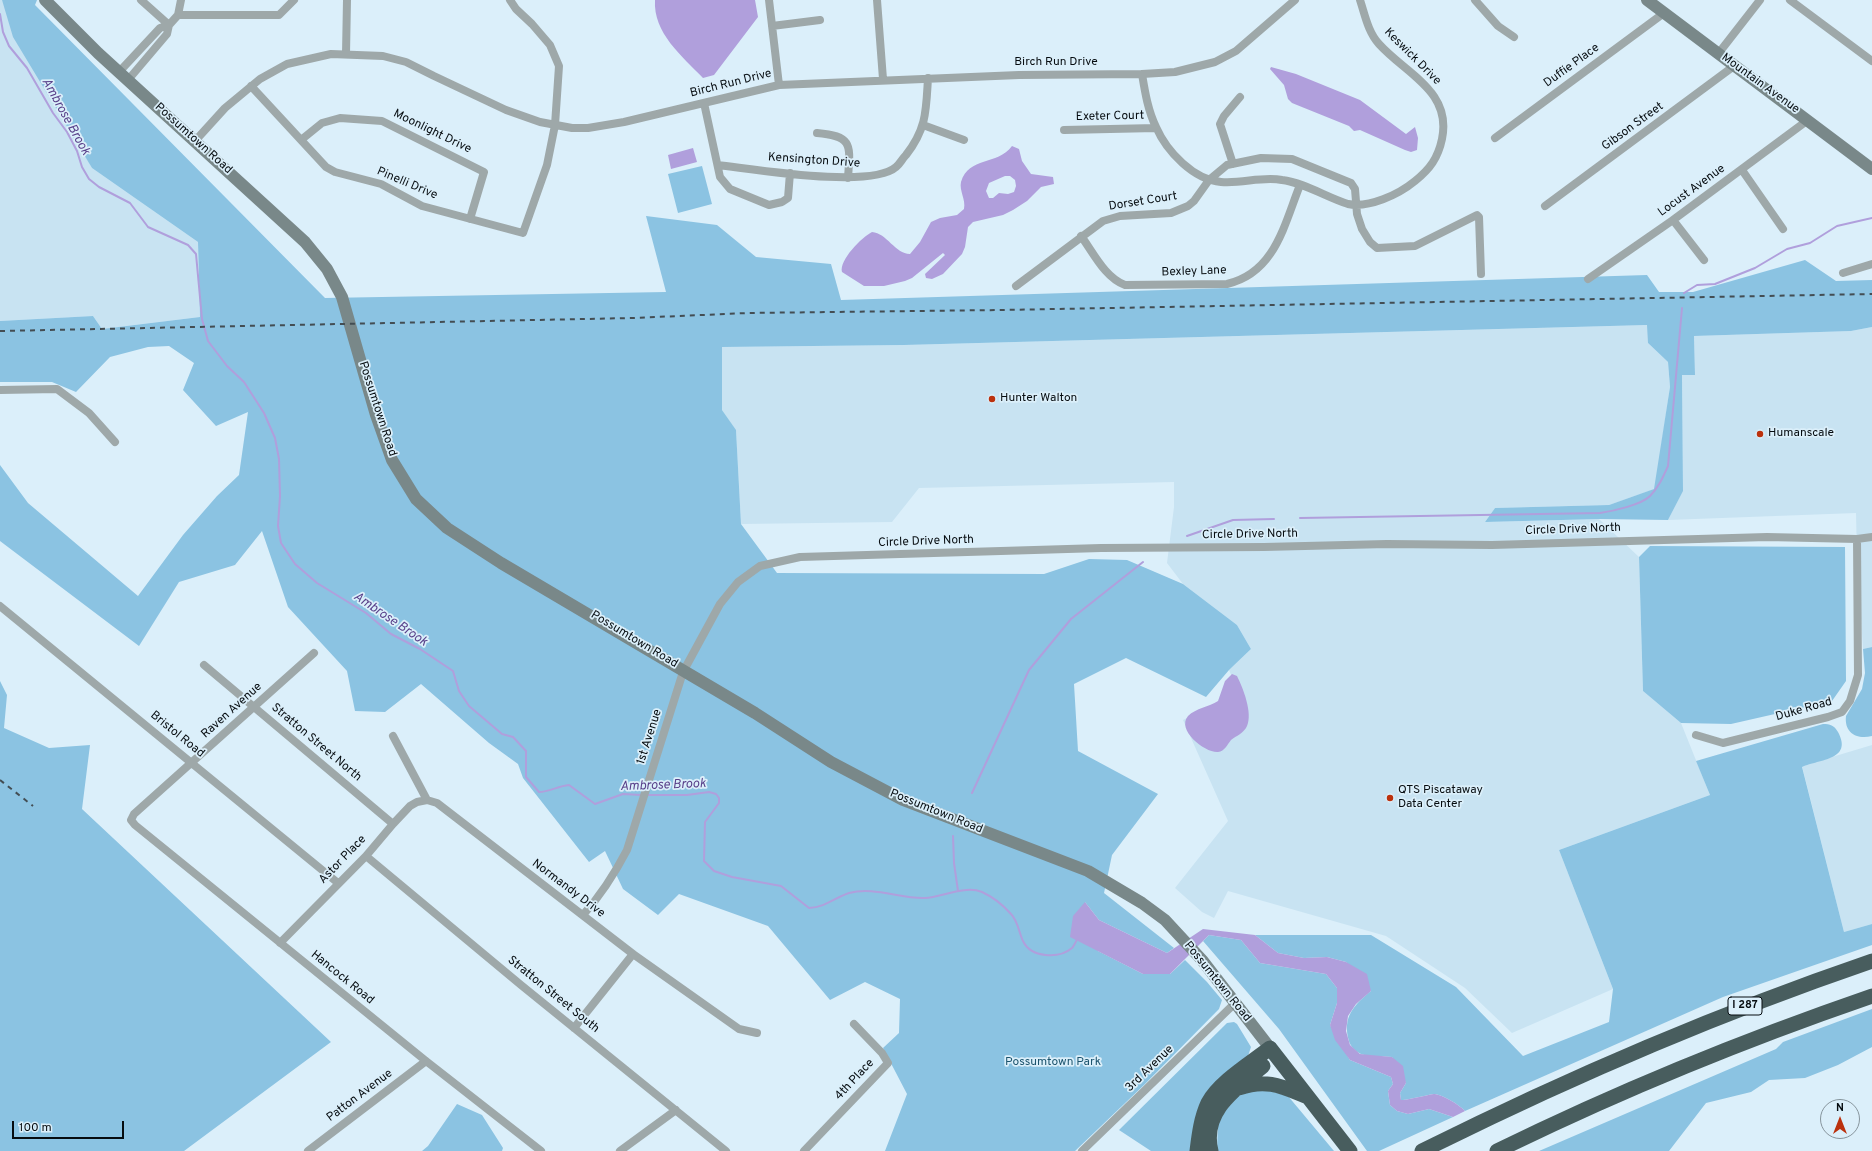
<!DOCTYPE html>
<html>
<head>
<meta charset="utf-8">
<style>
	body { margin:0 }
	#map { position:relative; width:1872px; height:1151px; overflow:hidden; background:#dbeffa; font-family:Overpass,sans-serif }
	canvas { display:block }
	.north { position:absolute; left:1820px; top:1099px; width:40px; height:40px; box-sizing:border-box; background:#dbeffa; border:1px solid #86949c; border-radius:50%; rotate:0deg; font-size:11px; font-weight:700; line-height:16px; text-align:center; color:#060c10 }
	.north::after { content:''; display:block; margin:auto; width:14px; height:18px; background:#bb310d; clip-path:polygon(50% 0,100% 100%,50% 72%,0 100%) }
	.scale { position:absolute; left:12px; top:1121px; width:112px; height:18px; box-sizing:border-box; border:2px solid #060c10; border-top:0; padding-left:5px; font-size:12px; line-height:14px; white-space:nowrap; color:#060c10; -webkit-text-stroke:3px #dbeffa; paint-order:stroke }
</style>
</head>
<body>
<div id="map">
<canvas width="1872" height="1151"></canvas>
<div class="north">N</div>
<div class="scale">100 m</div>
</div>
<script>
const ctx = document.querySelector('canvas').getContext('2d');
ctx.lineJoin = 'round';
function fill(path, color) {
  ctx.fillStyle = color;
  ctx.fill(path, 'evenodd');
}
function trace(path, color, width, dash) {
  ctx.strokeStyle = color;
  ctx.lineWidth = width;
  ctx.lineCap = dash ? 'butt' : 'round';
  ctx.setLineDash(dash || []);
  ctx.stroke(path);
}
function write(font, color, halo, rows, align = 'center') {
  ctx.font = font + ' Overpass,sans-serif';
  ctx.lineWidth = 3.5;
  ctx.setLineDash([]);
  ctx.textBaseline = 'middle';
  ctx.strokeStyle = halo;
  ctx.fillStyle = color;
  for (const [text, x, y, turn = 0] of rows) {
    ctx.save();
    ctx.translate(x, y);
    ctx.rotate((+turn || 0) * Math.PI / 180);
    ctx.textAlign = isNaN(turn) ? turn : align;
    if (halo) ctx.strokeText(text, 0, 0);
    ctx.fillText(text, 0, 0);
    ctx.restore();
  }
}
fill(new Path2D(`
	M0 0H2L92 168 198 242 200 317 102 329 93 316 0 321Z
	M1648 325V343L1668 362 1670 387 1655 489 1609 505 1495 508 1485 522 1599 519 1639 557 1643 691 1681 723 1710 795 1559 850 1613 989 1512 1033 1465 988 1386 936 1228 891 1214 918 1202 912 1175 888 1228 821 1183 720 1239 694 1229 670 1251 649 1237 625 1183 584 1167 563 1174 507V482L919 488 892 522 741 524 736 431 722 410V347L904 345Z
	M1872 327V647L1863 649 1857 558 1856 513 1668 520 1683 490 1682 375H1695L1694 336 1851 331Z
	M1872 745V924L1844 932 1802 766Z`), '#c8e3f2');
fill(new Path2D(`
	M2 0H37L35 5 325 298 666 292 646 216 717 225 756 257 831 264 841 300 1647 275 1659 292H1693L1805 260 1836 281 1872 280V327L1851 331 1694 336 1695 375H1682L1683 491 1668 520 1599 519 1485 522 1495 508 1609 505 1654 489 1670 387 1668 362 1648 343 1647 325 904 345 722 347V410L736 430 741 524 777 573 1044 574 1089 559 1127 560 1183 584 1237 625 1251 649 1229 670 1206 697 1126 658 1074 684 1078 751 1158 794 1112 855 1104 893 1174 948 1167 953 1099 920 1085 902 1098 951 1143 974H1170L1185 960 1207 982 1222 1000 1219 1009 1144 1085 1075 1151H885L907 1094 883 1048 899 1033 900 999 865 982 830 1000 768 926 679 894 658 915 623 889 605 851 589 862 523 778 518 764 489 743 421 684 385 712 355 711 347 671 288 607 262 531 235 565 179 582 139 646 0 541V465L28 503 138 596 183 535 217 496 239 475 248 412 216 426 183 390 194 363 169 346 148 347 110 357 76 392 52 382H0V321L93 316 102 329 200 317 198 242 92 168 13 37Z
	M702 166 712 204 678 213 668 174Z
	M1650 546 1845 547 1846 681 1832 701 1731 724 1681 723 1643 691 1639 557Z
	M1872 647V736C1857 740 1844 733 1846 716L1862 689 1865 673 1863 649Z
	M0 681 7 695 4 728 49 748 90 745 82 809 331 1042 184 1151H0Z
	M1823 724C1830 724 1834 725 1838 732 1853 760 1820 759 1802 767L1844 932 1872 924V945L1723 997 1465 1111C1458 1104 1445 1096 1435 1094 1429 1094 1410 1100 1401 1100L1400 1093 1406 1083 1392 1057C1383 1056 1370 1057 1361 1054 1356 1052 1350 1046 1349 1041 1342 1017 1354 1005 1371 991L1346 962 1327 957 1304 958 1278 953 1255 935H1371L1456 987 1523 1056 1609 1022 1613 989 1559 850 1710 795 1696 761Z
	M1209 935 1241 940 1260 963 1326 974 1337 988V1003L1330 1025 1350 1060 1391 1077 1393 1084 1388 1091 1390 1105 1397 1111 1408 1114 1429 1109 1453 1117 1379 1151H1367L1279 1029 1203 941Z
	M1872 1009V1047L1838 1065 1805 1078 1769 1080 1751 1092 1706 1103 1669 1151H1539L1776 1049 1783 1042Z
	M1234 1022 1237 1024 1251 1047 1247 1059 1193 1151H1151L1119 1130 1227 1023Z
	M1252 1089 1271 1091 1288 1096 1334 1151H1217L1218 1121 1236 1097Z
	M457 1104 482 1115 503 1148 502 1151H422L428 1146Z`), '#8bc3e2');
fill(new Path2D(`
	M655 0H755L758 17 714 75 703 78C682 56 653 33 655 0Z
	M1271 67 1296 74 1360 100 1406 134 1415 127 1418 138 1417 150 1411 152 1405 150 1360 130 1354 131 1349 126 1292 103 1288 99 1284 85 1270 69Z
	M1012 146 1019 149 1022 161 1031 174 1053 177 1054 184 1041 187 1027 201 1013 210 1003 215 973 222 968 227 965 247 962 254 943 274 932 279 926 278 925 274 945 255 943 253 912 278 905 281 884 286H864L842 272C839 260 862 237 872 232 887 233 895 254 910 254L920 242 931 222 940 218 957 215 964 209C966 199 959 191 961 182 969 156 997 166 1012 146ZM1005 176H1010L1015 180 1016 186 1014 192 1008 194 999 193 993 198H989L986 191 989 183Z
	M693 148 697 162 671 169 668 155Z
	M1232 674 1237 676C1243 688 1253 713 1247 726 1244 733 1236 736 1231 740 1227 745 1225 751 1218 752 1205 753 1176 730 1188 716 1196 708 1209 707 1218 701L1225 681Z
	M1085 902 1099 920 1167 953 1203 929 1255 935 1278 953 1304 958 1327 957 1346 962 1367 974 1371 991 1356 1004 1348 1016 1346 1031 1350 1045 1360 1054 1392 1057 1403 1066 1406 1083 1400 1093 1401 1100C1410 1100 1429 1094 1435 1094 1445 1096 1458 1104 1465 1111L1453 1117 1429 1109 1408 1114 1397 1111 1390 1105 1388 1091 1393 1084 1391 1077 1350 1060 1335 1040 1330 1025 1337 1003V988L1326 974 1260 963 1241 940 1209 935 1170 974H1143L1070 937 1073 916Z`), '#b09fdc');
trace(new Path2D(`
	M0 14 3 32 9 46 27 68 53 113 67 132 77 151 82 167 89 179 99 187 130 203 148 227 188 245 196 254 202 319 208 341 227 366 244 382 264 413 275 438 279 459 280 496 278 526 281 543 295 564 317 583 366 613 391 634 420 649 453 671 459 691 469 706 502 734 513 737 526 751V777L539 792C549 792 558 786 569 785L595 804 623 794 641 795
	M1684 293 1697 285 1715 284 1755 268 1787 249 1810 243 1837 226 1872 218
	M1300 518 1600 513C1613 511 1641 505 1650 496 1659 487 1663 477 1668 466L1682 308
	M1187 536 1233 520 1274 519
	M972 793 1029 670 1071 619 1143 562
	M648 795H687L709 792 716 794 719 798V803L705 822 704 861 714 871 732 877 781 886 809 908C826 907 834 898 849 893 874 886 900 899 925 898 942 897 965 885 982 892 993 897 1003 905 1011 914 1018 921 1019 933 1023 941 1031 958 1059 959 1072 948 1074 946 1076 941 1078 938
	M953 836 954 863 958 891`), '#b09fdc', 2);
trace(new Path2D(`
	M141 0 169 25 178 15 181 0
	M769 0 779 85
	M877 0 883 79
	M1475 0 1498 26 1514 37
	M1790 0 1872 61
	M178 15H279L294 0
	M772 26 820 20
	M346 54 347 0
	M1718 54 1760 0
	M119 72 160 28 169 25 167 34 128 80
	M1142 74C1145 92 1148 111 1156 127 1167 152 1194 180 1221 182 1242 184 1262 176 1282 180 1305 183 1326 197 1348 204 1369 208 1398 195 1415 181 1430 169 1438 158 1442 139 1452 91 1406 74 1379 44 1368 32 1365 15 1360 0
	M251 86 326 167 335 172 381 184 422 206 523 233 547 165 555 125 559 66 550 45 532 24 516 9 510 0
	M704 103 720 177 730 189 769 205 782 202 788 198 790 173
	M923 125 964 140
	M1064 130 1156 128
	M817 133C854 136 850 146 848 178
	M1495 138 1664 13
	M301 140 322 123 340 118 382 121 484 172 470 219
	M195 141 225 108 260 79 287 64 331 54 383 56 406 62 434 76 506 110 540 122 572 128H588L624 122 779 85 1019 75 1142 74 1175 72 1215 62 1236 51 1295 0
	M1233 164 1220 124 1224 116 1240 97
	M718 165C754 169 871 189 896 167 900 164 902 159 906 155 927 128 926 110 928 78
	M1742 170 1783 229
	M1545 206 1734 66
	M1673 220 1704 260
	M1081 236C1093 252 1105 278 1125 285L1227 284C1275 273 1284 225 1300 185
	M1843 273 1872 264
	M1588 279 1673 220 1808 120
	M1016 286 1103 221 1120 216 1171 213 1188 206 1194 201 1209 180 1227 165 1261 158 1292 159 1351 183 1355 189 1357 214 1362 229 1370 242 1377 248 1415 246 1477 215 1479 217 1481 274
	M0 390 57 389 89 413 115 442
	M0 606 338 883
	M314 653 134 814 131 820 135 825 426 1061 541 1151
	M204 665 393 824
	M1696 735 1723 743 1828 717 1842 712 1850 701 1858 675 1857 539
	M393 736 427 800 437 803 633 954 739 1029 757 1033
	M366 856 521 985 726 1151
	M583 915C601 895 615 873 627 850L683 672 720 604 738 582 760 566 800 557 1101 548 1264 547 1387 544 1492 545 1767 537 1857 539 1872 537
	M280 943 366 856 393 824 410 806 417 802 427 800
	M574 1028 633 954
	M308 1151 426 1061
	M620 1151 676 1110
	M804 1151 888 1063 882 1053 854 1024
	M1082 1151 1235 1003`), '#9ea8a9', 8);
trace(new Path2D(`
	M45 0 98 53 305 242 327 269 342 297 376 415 392 460 416 499 447 528 501 563 755 713 831 762 903 800 1088 871 1142 903 1165 920 1202 960 1270 1048
	M1647 0 1872 169`), '#798889', 12);
trace(new Path2D(`
	M1239 1088C1267 1078 1283 1087 1308 1097
	M1197 1151C1199 1135 1201 1118 1208 1103 1219 1082 1251 1063 1270 1048L1350 1151
	M1211 1151C1201 1111 1237 1088 1263 1066
	M1422 1151C1568 1078 1717 1014 1872 961
	M1497 1151C1619 1091 1744 1040 1872 996`), '#485d5e', 15);
trace(new Path2D(`
	M0 331 633 318 748 313 1001 310 1872 294
	M0 780 33 806`), '#434d53', 2, [5, 5]);
for (const [x, y, r, color] of [
	[992,399,4,"#bb310d"],
	[1760,434,4,"#bb310d"],
	[1390,798,4,"#bb310d"]
]) {
  const dot = new Path2D();
  dot.arc(x, y, r, 0, 2 * Math.PI);
  ctx.fillStyle = color;
  ctx.fill(dot);
  trace(dot, '#dbeffa', 1.5);
}
for (const [x, y, w] of [
	[1745,1006,34]
]) {
  const box = new Path2D();
  box.roundRect(x - w / 2, y - 9, w, 18, 3);
  ctx.fillStyle = '#dbeffa';
  ctx.fill(box);
  trace(box, '#060c10', 1);
}
write('bold 11px', '#060c10', null, [
	["I 287",1745,1006]
]);
write('12px', '#060c10', '#dbeffa', [
	["Keswick Drive",1412,57,45],
	["Birch Run Drive",1056,63],
	["Duffie Place",1572,66,-36],
	["Birch Run Drive",731,84,-14],
	["Mountain Avenue",1760,84,36],
	["Exeter Court",1110,117,-1],
	["Gibson Street",1633,127,-36],
	["Moonlight Drive",432,132,26],
	["Possumtown Road",193,139,42],
	["Kensington Drive",814,161,4],
	["Pinelli Drive",407,184,23],
	["Locust Avenue",1692,191,-36],
	["Dorset Court",1143,202,-9],
	["Bexley Lane",1194,272,-2],
	["Possumtown Road",377,409,72],
	["Circle Drive North",1573,530,-2],
	["Circle Drive North",1250,535,-1],
	["Circle Drive North",926,542,-2],
	["Possumtown Road",634,640,31],
	["Duke Road",1804,710,-16],
	["Raven Avenue",232,711,-42],
	["Bristol Road",177,735,39],
	["1st Avenue",650,737,-72],
	["Stratton Street North",316,743,40],
	["Possumtown Road",936,812,22],
	["Astor Place",343,860,-46],
	["Normandy Drive",568,889,37],
	["Hancock Road",342,978,39],
	["Possumtown Road",1217,982,51],
	["Stratton Street South",553,995,39],
	["3rd Avenue",1150,1069,-44],
	["4th Place",855,1080,-47],
	["Patton Avenue",360,1096,-37]
]);
write('12px', '#060c10', '#dbeffa', [
	["Hunter Walton",1000,399],
	["Humanscale",1768,434],
	["QTS Piscataway",1398,791],
	["Data Center",1398,805]
], 'left');
write('12px', '#1c546e', '#dbeffa', [
	["Possumtown Park",1053,1063]
]);
write('italic 13px', '#583f89', '#dbeffa', [
	["Ambrose Brook",65,117,61],
	["Ambrose Brook",390,620,34],
	["Ambrose Brook",663,786,-2]
]);
</script>
</body>
</html>
